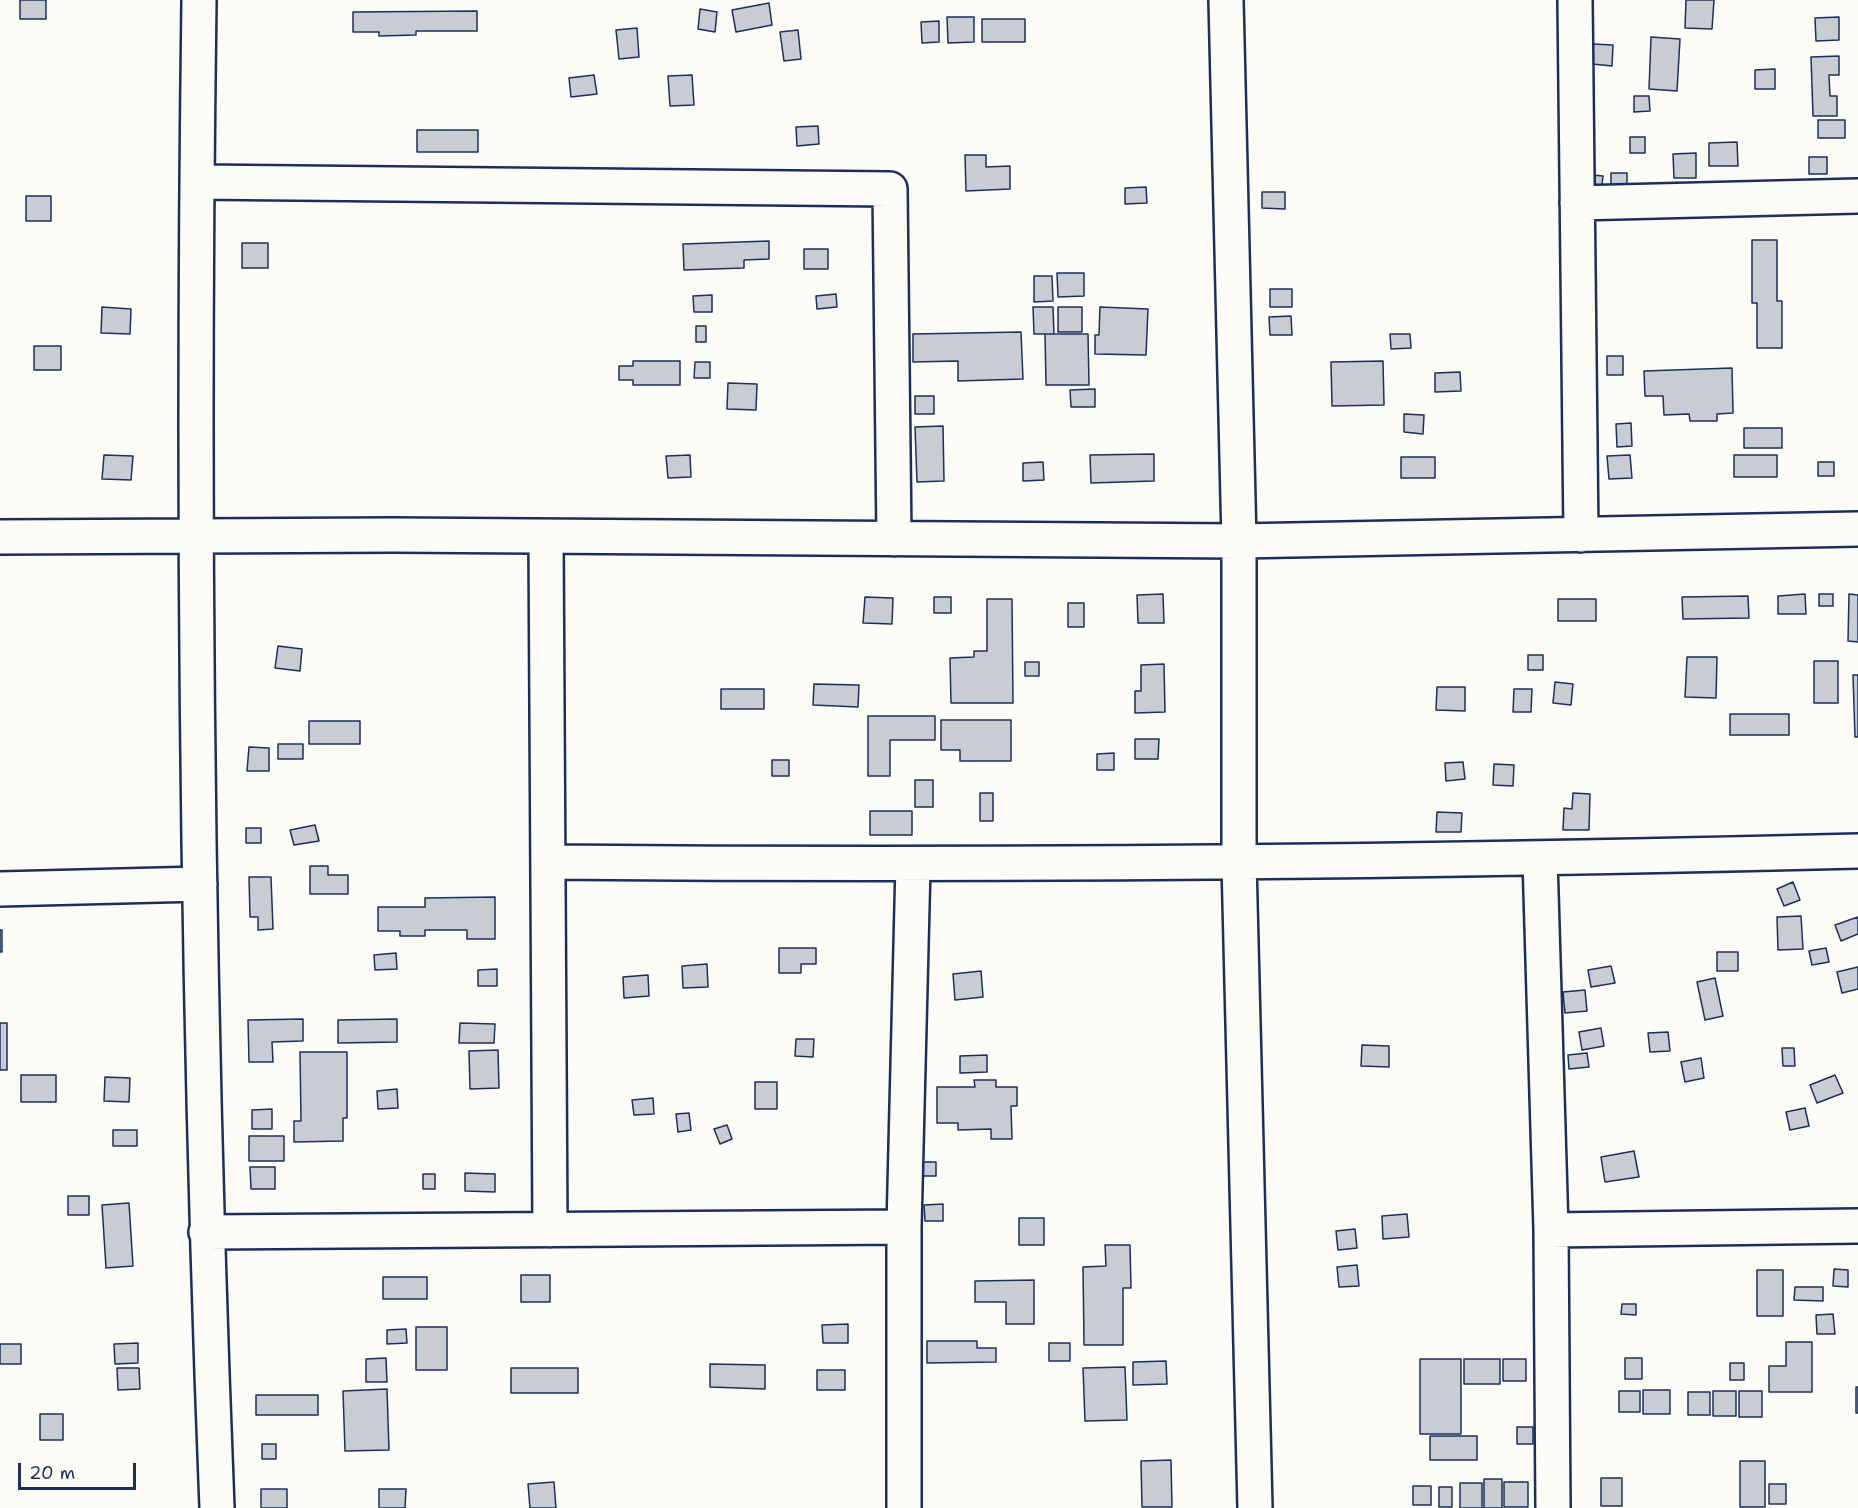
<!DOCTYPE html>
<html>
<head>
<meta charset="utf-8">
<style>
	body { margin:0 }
	#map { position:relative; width:1858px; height:1508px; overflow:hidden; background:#fdfcf7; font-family:"Shantell Sans",sans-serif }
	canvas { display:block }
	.scale { position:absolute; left:18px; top:1463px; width:118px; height:27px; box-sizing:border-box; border:3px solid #1b2f5e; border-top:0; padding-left:8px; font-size:18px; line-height:21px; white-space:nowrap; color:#1b2f5e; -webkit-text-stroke:4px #fdfcf7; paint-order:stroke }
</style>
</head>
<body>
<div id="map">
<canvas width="1858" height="1508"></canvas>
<div class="scale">20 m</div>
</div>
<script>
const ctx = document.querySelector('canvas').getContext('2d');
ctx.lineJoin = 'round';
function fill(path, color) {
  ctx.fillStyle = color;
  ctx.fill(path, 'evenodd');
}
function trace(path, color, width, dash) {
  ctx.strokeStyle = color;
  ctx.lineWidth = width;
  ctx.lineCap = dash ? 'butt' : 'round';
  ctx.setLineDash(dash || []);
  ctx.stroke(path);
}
const building = new Path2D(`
	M20 0H46V19H20Z
	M1686 0H1714L1712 29 1685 28Z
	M769 3 772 25 736 32 732 10Z
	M700 9 717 12 715 32 698 29Z
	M477 11V31H416V35L379 36V32H353V12Z
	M947 17H974V42L948 43Z
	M1839 17V40L1816 41 1815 18Z
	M982 19H1025V42H982Z
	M939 21V42L922 43 921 22Z
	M637 28 639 57 619 59 616 30Z
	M798 30 801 59 784 61 780 32Z
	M1651 37 1680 39 1677 91 1649 89Z
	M1592 44 1613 45 1612 66 1592 64Z
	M1839 56V75H1829L1830 96H1837V116H1813L1811 57Z
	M1775 69V89H1755V70Z
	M594 75 597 94 571 97 569 78Z
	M692 75 694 105 670 106 668 76Z
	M1634 96H1649L1650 111 1634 112Z
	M1818 120H1845V138H1818Z
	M818 126 819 144 797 146 796 127Z
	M417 130H478V152H417Z
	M1630 137H1645V153H1630Z
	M1737 142 1738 166H1709V143Z
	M1696 153V178H1674L1673 154Z
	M965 155H986V167L1010 166V189L966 191Z
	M1809 157H1827V174H1809Z
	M1611 173H1627V189H1611Z
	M1592 175 1603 176 1602 185 1591 184Z
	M1146 187 1147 203 1125 204V188Z
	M1262 192H1285V209L1262 208Z
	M26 196H51V221H26Z
	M1752 240H1777V301H1782V348H1757V303H1752Z
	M769 241V259L744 260V268L684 270 683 244Z
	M242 243H268V268H242Z
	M804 249H828V269H804Z
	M1057 273H1084V296L1058 297Z
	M1034 276H1052L1053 301 1034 302Z
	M1270 289H1292V307H1270Z
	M836 294 837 307 817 309 816 296Z
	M712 295V312H694L693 296Z
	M102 307 131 309 130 334 101 333Z
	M1033 307H1053L1054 334H1034Z
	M1058 307H1082V332H1058Z
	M1100 307 1148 309 1146 355 1095 354V335H1099Z
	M1291 316 1292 335H1270L1269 317Z
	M696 326H706V342H696Z
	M1021 332 1023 379 958 381V361L913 362V334Z
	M1045 334H1088L1089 385H1046Z
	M1390 334H1410L1411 348 1391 349Z
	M34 346H61V370H34Z
	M1607 356H1623V375H1607Z
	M633 361H680V385H633V380H619V366H633Z
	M1383 361 1384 405 1332 406 1331 362Z
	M695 362H710V378H694Z
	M1732 368 1733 413 1717 414V421H1690L1689 414 1664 415 1663 396H1645L1644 371Z
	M1460 372 1461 391 1435 392V373Z
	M728 383 757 384 756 410 727 409Z
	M1095 389V407H1071L1070 390Z
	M915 396H934V414H915Z
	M1404 414 1424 415 1423 434 1404 432Z
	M1631 423 1632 446 1617 447 1616 424Z
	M943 426 944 481 917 482 915 427Z
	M1744 428H1782V448H1744Z
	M1154 454V481L1091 483 1090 455Z
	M104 455 133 456 131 480 102 479Z
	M690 455 691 477 668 478 666 456Z
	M1630 455 1632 478 1609 479 1607 456Z
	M1734 455H1777V477H1734Z
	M1401 457H1435V478H1401Z
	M1043 462 1044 480 1023 481V463Z
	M1818 462H1834V476H1818Z
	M1163 594 1164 623H1138L1137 595Z
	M1805 594 1806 614H1778V596Z
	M1819 594H1833V606H1819Z
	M1849 594 1858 595V642L1848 641Z
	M1748 596 1749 618 1683 619 1682 597Z
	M865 597 893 598 892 624 863 623Z
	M934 597H951V613H934Z
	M987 599H1012L1013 703H951L950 658 974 657V651H987Z
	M1558 599H1596V621H1558Z
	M1068 603H1084V627H1068Z
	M278 646 302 649 300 671 275 668Z
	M1528 655H1543V670H1528Z
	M1687 657H1717L1716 698 1685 697Z
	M1814 661H1838V703H1814Z
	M1025 662H1039V676H1025Z
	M1164 664 1165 712 1135 713V691H1141V665Z
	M1853 675H1858V737H1855Z
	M1555 682 1573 684 1571 705 1553 703Z
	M814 684 859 685 858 707 813 705Z
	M1437 687H1465V711L1436 710Z
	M721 689H764V709H721Z
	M1514 689H1532L1531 712H1513Z
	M1730 714H1789V735H1730Z
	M868 716H935V740H890V776H868Z
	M941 720H1011V761H960V750H941Z
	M309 721H360V744H309Z
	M1135 739H1159L1158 759H1135Z
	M278 744H303V759H278Z
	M249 747 269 748V771H247Z
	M1114 753V770H1097V754Z
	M772 760H789V776H772Z
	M1463 762 1465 779 1446 781 1445 763Z
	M1494 764 1514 765 1513 786 1493 785Z
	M915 780H933V807H915Z
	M980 793H993V821H980Z
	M1573 793 1590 794 1589 830H1563L1564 808 1572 809Z
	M870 811H912V835H870Z
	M1437 812 1462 813 1461 832H1436Z
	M315 825 319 841 294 845 290 830Z
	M246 828H261V843H246Z
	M310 866H328V875H348V894H310Z
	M249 877H271L273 929 258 930V917H250Z
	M1793 882 1800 900 1784 906 1777 889Z
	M495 897V939H467V930H425V936H400V931H378V907H425V898Z
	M1801 916 1803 949 1778 950 1777 917Z
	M1858 917V934L1841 941 1835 925Z
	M0 930H2V952H0Z
	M779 948H816V964H801V973H779Z
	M1826 948 1829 962 1812 965 1809 951Z
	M1717 952H1738V971H1717Z
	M396 953 397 969 375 970 374 955Z
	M707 964 708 987 683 988 682 966Z
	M1611 966 1615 983 1591 987 1588 970Z
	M1858 967V989L1842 993 1837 972Z
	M497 969V986H478V970Z
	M981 971 983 997 955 1000 953 974Z
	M648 975 649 996 624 998 623 977Z
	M1715 978 1723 1016 1705 1020 1697 982Z
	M1585 990 1587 1011 1565 1013 1563 992Z
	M303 1019V1041L272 1042 273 1062H249L248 1020Z
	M397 1019V1042L338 1043V1020Z
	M0 1023H7V1070H0Z
	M460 1023 495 1024 494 1043H459Z
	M1601 1028 1604 1046 1582 1050 1579 1032Z
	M1668 1032 1670 1051 1650 1052 1648 1033Z
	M796 1039H814L813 1057 795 1056Z
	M1362 1045 1389 1046V1067L1361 1066Z
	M1782 1048H1794L1795 1066H1783Z
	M498 1050 499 1088 470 1089 469 1051Z
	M300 1052H347V1118H343V1141L294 1142V1121H301Z
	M1587 1053 1589 1067 1569 1069 1568 1055Z
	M987 1055V1072L960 1073V1056Z
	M1701 1058 1704 1078 1685 1082 1681 1062Z
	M21 1075H56V1102H21Z
	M1835 1075 1843 1093 1817 1103 1810 1085Z
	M105 1077 130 1078 129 1102 104 1101Z
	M974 1080H996V1087H1017V1106H1011L1012 1139H991V1129L958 1130V1123H937V1087H975Z
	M755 1082H777V1109H755Z
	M397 1089 398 1108 378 1109 377 1091Z
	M653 1098 654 1114 634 1115 632 1100Z
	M1805 1108 1809 1126 1790 1130 1786 1112Z
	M272 1109V1129H252V1110Z
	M689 1113 691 1130 678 1132 676 1114Z
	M727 1125 732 1139 720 1144 714 1129Z
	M113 1130H137V1146H113Z
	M249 1136H284V1161H249Z
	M1634 1151 1639 1177 1605 1182 1601 1157Z
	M922 1162H936V1176H922Z
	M250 1167H275V1189H251Z
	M465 1173 495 1174V1192L465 1191Z
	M423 1174H435V1189H423Z
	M68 1196H89V1215H68Z
	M129 1203 133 1266 106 1268 102 1205Z
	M943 1204V1221H925L924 1205Z
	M1407 1214 1409 1237 1383 1239 1382 1216Z
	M1019 1218H1044V1245H1019Z
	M1355 1229 1357 1248 1338 1250 1336 1231Z
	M1105 1245H1130L1131 1288H1123V1345H1084L1083 1267 1106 1266Z
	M1357 1265 1359 1286 1339 1287 1337 1267Z
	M1834 1269 1848 1270V1287L1833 1286Z
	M1757 1270H1783V1316H1757Z
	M521 1275H550V1302H521Z
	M383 1277H427V1299H383Z
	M1034 1280V1324H1006V1302H975V1281Z
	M1795 1287H1823V1301L1794 1300Z
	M1622 1304H1636V1315L1621 1314Z
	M1833 1314 1835 1334H1817L1816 1315Z
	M848 1324V1343H823L822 1325Z
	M416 1327H447V1370H416Z
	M406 1329 407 1343 387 1344V1330Z
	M927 1341H977V1348H996V1362L927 1363Z
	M1786 1342H1812V1392H1769V1366H1786Z
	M138 1343V1363L115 1364 114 1344Z
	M1049 1343H1070V1361H1049Z
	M0 1344H21V1364H0Z
	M386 1358 387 1382H366V1359Z
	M1625 1358H1642V1379H1625Z
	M1420 1359H1461V1434H1420Z
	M1464 1359H1500V1384H1464Z
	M1503 1359H1526V1381H1503Z
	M1166 1361 1167 1384 1133 1385V1362Z
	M1730 1363H1744V1380H1730Z
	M710 1364 765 1365V1389L710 1387Z
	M1125 1367 1127 1420 1085 1421 1083 1368Z
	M117 1368H139L140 1389 118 1390Z
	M511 1368H578V1393H511Z
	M817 1370H845V1390H817Z
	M1856 1387H1858V1413H1856Z
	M387 1389 389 1450 345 1451 343 1391Z
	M1643 1390H1670V1414H1643Z
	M1619 1391H1640V1412H1619Z
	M1713 1391H1736V1416H1713Z
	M1739 1391H1762V1417H1739Z
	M1688 1392H1710V1415H1688Z
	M256 1395H318V1415H256Z
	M40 1414H63V1440H40Z
	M1517 1427H1533V1444H1517Z
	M1430 1436H1477V1460H1430Z
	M262 1444H276V1459H262Z
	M1171 1460 1172 1507H1142L1141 1461Z
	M1740 1461H1765V1507H1740Z
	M1601 1478H1622V1506H1601Z
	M1484 1479H1502V1508H1484Z
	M554 1482 556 1508H530L528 1484Z
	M1504 1482H1528V1507H1504Z
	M1460 1483H1482V1508H1460Z
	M1769 1484H1786V1504H1769Z
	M1413 1486H1431V1505H1413Z
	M1439 1487H1452V1507H1439Z
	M261 1489H287V1508H261Z
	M379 1489H406L405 1508H379Z`);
fill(building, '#c9ccd3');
trace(building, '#1b2f5e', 1.5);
const street = new Path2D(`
	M199 0C192 503 197 1006 217 1508
	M1226 0 1239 541V862L1255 1508
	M1575 0 1581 535
	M197 182 890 189 894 539
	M1577 203 1858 196
	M0 537 393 535 1239 541 1858 529
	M546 537 550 1230
	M1540 859 1551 1230 1553 1508
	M548 862C985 866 1422 862 1858 851
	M0 889 200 884
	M1551 1230 1858 1226
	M206 1232 904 1227
	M904 1508V1227L913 865`);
trace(street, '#1b2f5e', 38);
trace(street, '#fdfcf7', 33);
</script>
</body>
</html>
